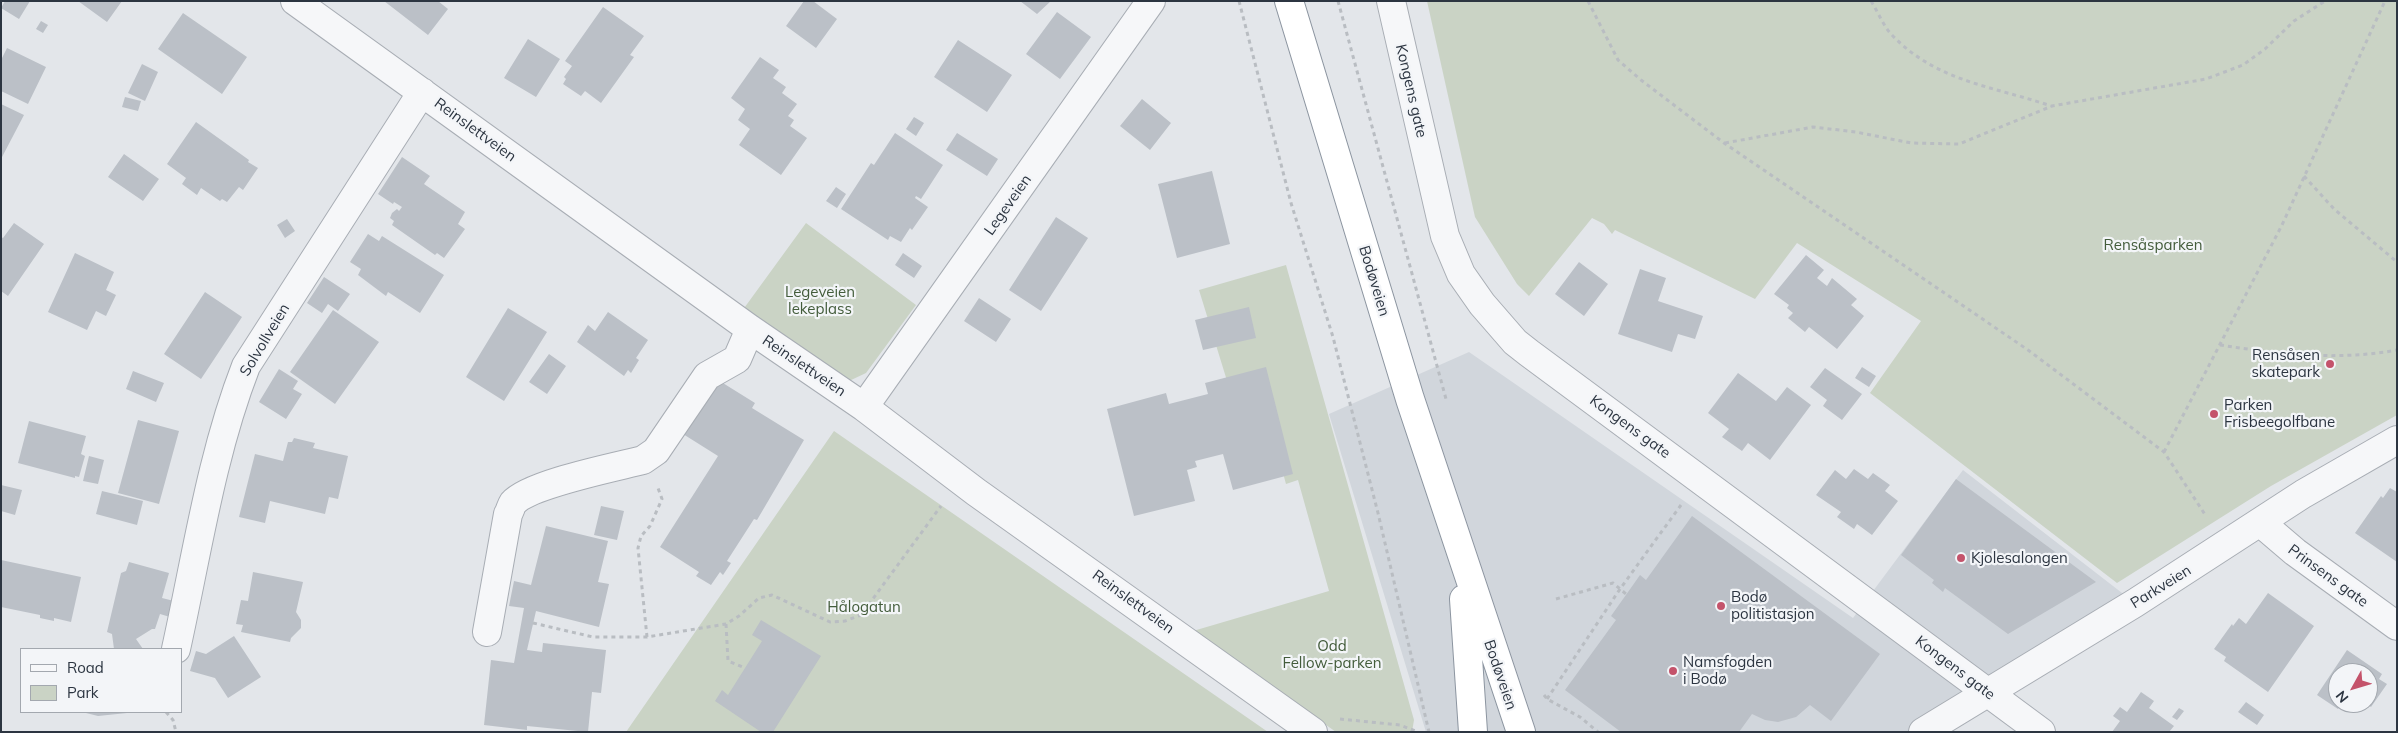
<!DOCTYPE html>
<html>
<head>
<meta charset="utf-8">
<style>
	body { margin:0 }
	#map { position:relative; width:2398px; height:733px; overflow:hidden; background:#e3e6ea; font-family:Mulish,sans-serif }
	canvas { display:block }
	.frame { position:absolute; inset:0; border:2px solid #2c3541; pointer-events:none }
	.legend { position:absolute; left:20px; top:648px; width:162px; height:65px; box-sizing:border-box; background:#f3f5f8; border:1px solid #a3a8af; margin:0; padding:6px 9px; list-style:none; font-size:15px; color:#2c3541 }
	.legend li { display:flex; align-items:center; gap:10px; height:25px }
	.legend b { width:25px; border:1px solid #a3a8af }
	.north { position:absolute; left:2328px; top:663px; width:50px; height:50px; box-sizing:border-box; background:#f3f5f8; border:1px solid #a3a8af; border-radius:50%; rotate:231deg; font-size:14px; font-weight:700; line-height:20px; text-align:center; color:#2c3541 }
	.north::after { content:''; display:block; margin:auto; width:18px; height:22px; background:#c4536b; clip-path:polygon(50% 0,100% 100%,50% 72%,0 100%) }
</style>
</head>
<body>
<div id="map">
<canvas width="2398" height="733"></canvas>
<div class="frame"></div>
<ul class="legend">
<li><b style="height:6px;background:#f6f7f9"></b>Road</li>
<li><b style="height:14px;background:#cad3c5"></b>Park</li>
</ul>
<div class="north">N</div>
</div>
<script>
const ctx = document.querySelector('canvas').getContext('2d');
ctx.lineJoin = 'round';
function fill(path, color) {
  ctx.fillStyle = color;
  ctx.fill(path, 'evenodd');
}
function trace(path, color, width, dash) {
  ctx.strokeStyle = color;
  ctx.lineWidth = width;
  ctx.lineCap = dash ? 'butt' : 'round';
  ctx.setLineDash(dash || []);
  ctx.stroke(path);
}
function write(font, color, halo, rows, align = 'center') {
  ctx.font = font + ' Mulish,sans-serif';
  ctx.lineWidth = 4.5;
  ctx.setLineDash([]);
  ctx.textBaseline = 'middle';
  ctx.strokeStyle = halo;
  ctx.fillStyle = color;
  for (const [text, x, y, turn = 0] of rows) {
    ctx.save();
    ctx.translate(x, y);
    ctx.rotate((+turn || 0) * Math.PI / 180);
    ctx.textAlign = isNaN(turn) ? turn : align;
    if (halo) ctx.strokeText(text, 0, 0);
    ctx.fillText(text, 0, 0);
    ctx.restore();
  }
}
fill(new Path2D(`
	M1469 352 1853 618 1963 470 2135 603 1923 732H1426L1329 414Z`), '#d1d6dc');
fill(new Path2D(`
	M1427 1H2397V415L2271 486 2117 583 1870 393 1921 321 1797 243 1755 299 1615 230 1612 234 1604 224 1592 218 1529 296 1517 284 1475 217Z
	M806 223 916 305 866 373 849 381 742 311Z
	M1286 265 1414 720 1412 732H1336L1193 631 1329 591 1298 480 1286 484 1257 377 1228 384 1199 290Z
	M834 431 1268 732H626Z`), '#cad3c5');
fill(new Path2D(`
	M5 1H30L19 19 1 8Z
	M78 1H122L107 22Z
	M384 1H438L448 9 428 35Z
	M804 1H813L837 19 816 48 786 26Z
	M1020 1H1051L1037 14Z
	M603 7 644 36 630 55 634 57 601 103 585 91 581 96 563 84 566 79 564 77 572 66 565 61Z
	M1057 12 1091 37 1060 79 1026 54Z
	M183 13 247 57 222 94 158 49Z
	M41 21 48 25 43 33 36 29Z
	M528 39 560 59 536 97 504 78Z
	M958 40 1012 75 987 112 934 77Z
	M7 48 46 67 28 104 1 91V60Z
	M760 57 779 70 773 78 786 87 782 93 797 104 788 116 794 120 790 126 807 138 781 175 739 145 750 129 738 120 745 109 731 98Z
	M142 64 158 72 145 101 128 93Z
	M125 97 141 101 138 111 122 107Z
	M1142 99 1171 123 1150 150 1120 126Z
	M1 104 24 115 1 159Z
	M914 117 924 123 916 136 906 129Z
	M196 122 249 160 248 162 258 168 243 190 239 187 227 202 222 199 220 201 201 188 197 195 182 184 186 178 167 164Z
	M895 133 943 165 921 199 916 196 915 198 928 207 912 230 910 228 901 242 890 236 888 240 841 209 871 163 874 165Z
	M957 133 998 159 987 176 946 150Z
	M124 154 159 179 143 201 108 177Z
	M402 157 430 176 424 184 465 212 458 224 465 229 444 258 437 253 435 255 392 225 394 221 390 218 392 213 397 209 399 211 402 207 394 202 393 204 378 194Z
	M1212 171 1230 244 1177 258 1158 184Z
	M836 187 846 194 837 208 826 201Z
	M1056 217 1088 238 1041 311 1009 290Z
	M287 219 295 231 285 238 277 225Z
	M14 223 44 244 8 296 1 291V237L3 238Z
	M368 234 379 241 382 236 444 275 420 313 388 292 386 296 358 275 361 269 350 262Z
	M75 253 114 272 106 290 116 295 106 316 96 311 87 330 48 312Z
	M903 253 922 266 914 278 895 265Z
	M1806 255 1824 270 1817 278 1827 286 1832 278 1857 299 1851 305 1864 316 1837 349 1809 327 1805 332 1788 318 1793 313 1787 308 1789 305 1774 294Z
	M1579 262 1608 284 1584 316 1555 294Z
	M1640 269 1666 278 1658 301 1703 316 1695 339 1678 334 1672 352 1618 334Z
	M324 277 350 294 338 311 328 304 322 313 307 303Z
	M205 292 242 317 201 379 164 354Z
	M979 298 1011 319 996 342 964 321Z
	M1249 307 1256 338 1203 350 1195 320Z
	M508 308 547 332 504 401 466 377Z
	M333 310 379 342 335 404 290 372Z
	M608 312 648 340 636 358 639 360 631 373 628 370 624 376 577 342 588 325 595 331Z
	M549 354 566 366 547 394 529 382Z
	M1266 367 1293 474 1233 490 1223 454 1195 461 1197 467 1187 470 1195 501 1134 516 1107 409 1166 393 1169 404 1208 394 1205 383Z
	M1862 367 1876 376 1869 387 1855 378Z
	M1825 368 1862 394 1842 420 1823 406 1827 400 1810 387Z
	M279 369 298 381 293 389 302 394 286 419 259 402Z
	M133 371 164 383 156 402 126 389Z
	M1738 373 1776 401 1787 387 1811 405 1770 460 1748 443 1742 451 1722 437 1729 429 1708 413Z
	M718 380 755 403 752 408 804 440 757 520 754 519 727 561 731 563 723 575 720 572 711 585 696 576 699 572 660 547 718 456 683 434Z
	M138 420 179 431 159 504 118 493Z
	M29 421 86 436 81 454 85 456 79 477 75 476V478L18 463Z
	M294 438 315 443 313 448 348 456 338 499 329 497 325 514 270 501 265 523 239 517 255 454 283 461 288 442H292Z
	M89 456 104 460 98 484 83 481Z
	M1854 469 1868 479 1873 473 1890 485 1885 491 1898 501 1872 535 1857 524 1854 529 1837 517 1841 512 1816 495 1835 470 1846 479Z
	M1956 479 2096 582 2008 634 1945 588 1943 592 1932 583 1934 580 1901 555Z
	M1 485 22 490 15 515 1 511Z
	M2390 488 2397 492V562L2355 533 2381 496 2383 498Z
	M102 491 143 501 137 525 96 514Z
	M601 506 624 511 617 540 594 535Z
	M1692 516 1880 654 1831 721 1810 705 1796 717 1778 722 1765 720 1752 714 1739 732H1621L1565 690 1616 620 1611 616 1633 585 1640 575 1646 580Z
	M546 526 608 541 598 582 609 584 599 627 536 611 527 650 542 652 543 643 606 650 601 693 592 692 588 732 527 726V730L484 725 491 660 514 663 524 608 509 606 514 581 531 585Z
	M1 560 81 577 71 622 54 618V621L40 618V615L1 607Z
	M129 562 169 573 162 598 174 601 170 617 160 614 155 629H152L136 639 143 649H114L112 634 107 632 121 573 126 571Z
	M253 572 303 582 296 612 301 620V628L291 638 290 642 241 632 243 625 236 624 241 600 248 601Z
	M2268 593 2314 626 2268 692 2224 661 2226 657 2214 649 2232 624 2233 626 2239 618 2246 624Z
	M761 620 821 656 773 732H761L715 701 722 690 728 695 762 641 752 635Z
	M234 636 261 677 228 698 215 678 190 671 196 651 206 654Z
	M2347 650 2382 674 2379 679 2387 684 2371 707 2365 703H2368V673H2338V703H2342L2338 709 2317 695Z
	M2141 692 2154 701 2149 708 2174 726 2169 732H2112L2120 721 2113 716 2120 707 2127 712Z
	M2246 702 2264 715 2257 725 2238 712Z
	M2179 708 2184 711 2177 720 2172 717Z
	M82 712H127V713L98 716Z`), '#bbc0c7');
const minor = new Path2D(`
	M295 1 750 329 864 407 976 492 1313 732
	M1391 1 1445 236 1461 274 1482 304 1515 342 1529 353 2041 732
	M864 407 1151 1
	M2261 523 2295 552 2397 626
	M487 632 508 514C510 511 511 506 513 503 529 484 616 467 643 460L656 451 707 376 737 359 750 329
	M176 649C197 554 211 456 246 366L422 92
	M1923 732 2135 603 2303 494 2397 440`);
const highway = new Path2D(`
	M1289 1 1410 399 1521 732
	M1464 599 1473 732`);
trace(minor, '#a8adb4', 30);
trace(highway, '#8c95a0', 30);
trace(new Path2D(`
	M1239 1 1291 203 1333 337 1378 513 1429 732
	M1338 1 1446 399
	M1588 1 1618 60 1641 80 1724 143 2028 350 2164 452 2206 516
	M1871 1C1878 12 1883 25 1891 34 1936 82 1993 86 2051 106
	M1725 143 1813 127 1856 132 1911 143 1959 144 2052 106 2206 79 2243 65 2265 49 2294 21 2325 1
	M2304 176 2334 209 2397 262
	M2220 345C2278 354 2338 361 2397 350
	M2164 452 2282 225 2385 1
	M1556 599 1613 583 1626 594
	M533 623 593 637H647L726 624 739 616 759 598 772 595 830 622 845 621 861 615 941 506
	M726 624 728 661 745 668
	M647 637 638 548 641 536 650 526 662 499 658 488
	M1544 695 1547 699 1580 717 1598 732
	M1547 699 1620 589 1681 505
	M166 712 173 720 176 732
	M1340 719 1400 725 1418 732`), '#b9bdc2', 3, [4, 4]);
trace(minor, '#f6f7f9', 28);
trace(highway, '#fff', 28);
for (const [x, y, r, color] of [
	[2330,364,5,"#c4536b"],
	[2214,414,5,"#c4536b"],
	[1961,558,5,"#c4536b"],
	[1721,606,5,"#c4536b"],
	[1673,671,5,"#c4536b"]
]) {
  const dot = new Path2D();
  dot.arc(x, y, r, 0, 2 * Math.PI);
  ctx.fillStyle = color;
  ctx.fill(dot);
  trace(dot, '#f3f5f8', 2);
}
write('15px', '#2c3541', '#f3f5f8', [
	["Kongens gate",1411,91,77],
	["Reinslettveien",475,130,36],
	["Legeveien",1008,205,-55],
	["Bodøveien",1374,281,73],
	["Solvollveien",265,340,-59],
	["Reinslettveien",804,366,34],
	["Kongens gate",1630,427,36],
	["Prinsens gate",2328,576,36],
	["Parkveien",2161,587,-32],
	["Reinslettveien",1133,602,36],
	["Kongens gate",1955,668,37],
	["Bodøveien",1500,675,71]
]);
write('15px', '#435c3b', '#f3f5f8', [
	["Rensåsparken",2153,245],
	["Legeveien",820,292],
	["lekeplass",820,309],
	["Hålogatun",864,607],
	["Odd",1332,646],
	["Fellow-parken",1332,663]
]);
write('15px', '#2c3541', '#f3f5f8', [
	["Rensåsen",2320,355,"right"],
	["skatepark",2320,372,"right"],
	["Parken",2224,405],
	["Frisbeegolfbane",2224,422],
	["Kjolesalongen",1971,558],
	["Bodø",1731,597],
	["politistasjon",1731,614],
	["Namsfogden",1683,662],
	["i Bodø",1683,679]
], 'left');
</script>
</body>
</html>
